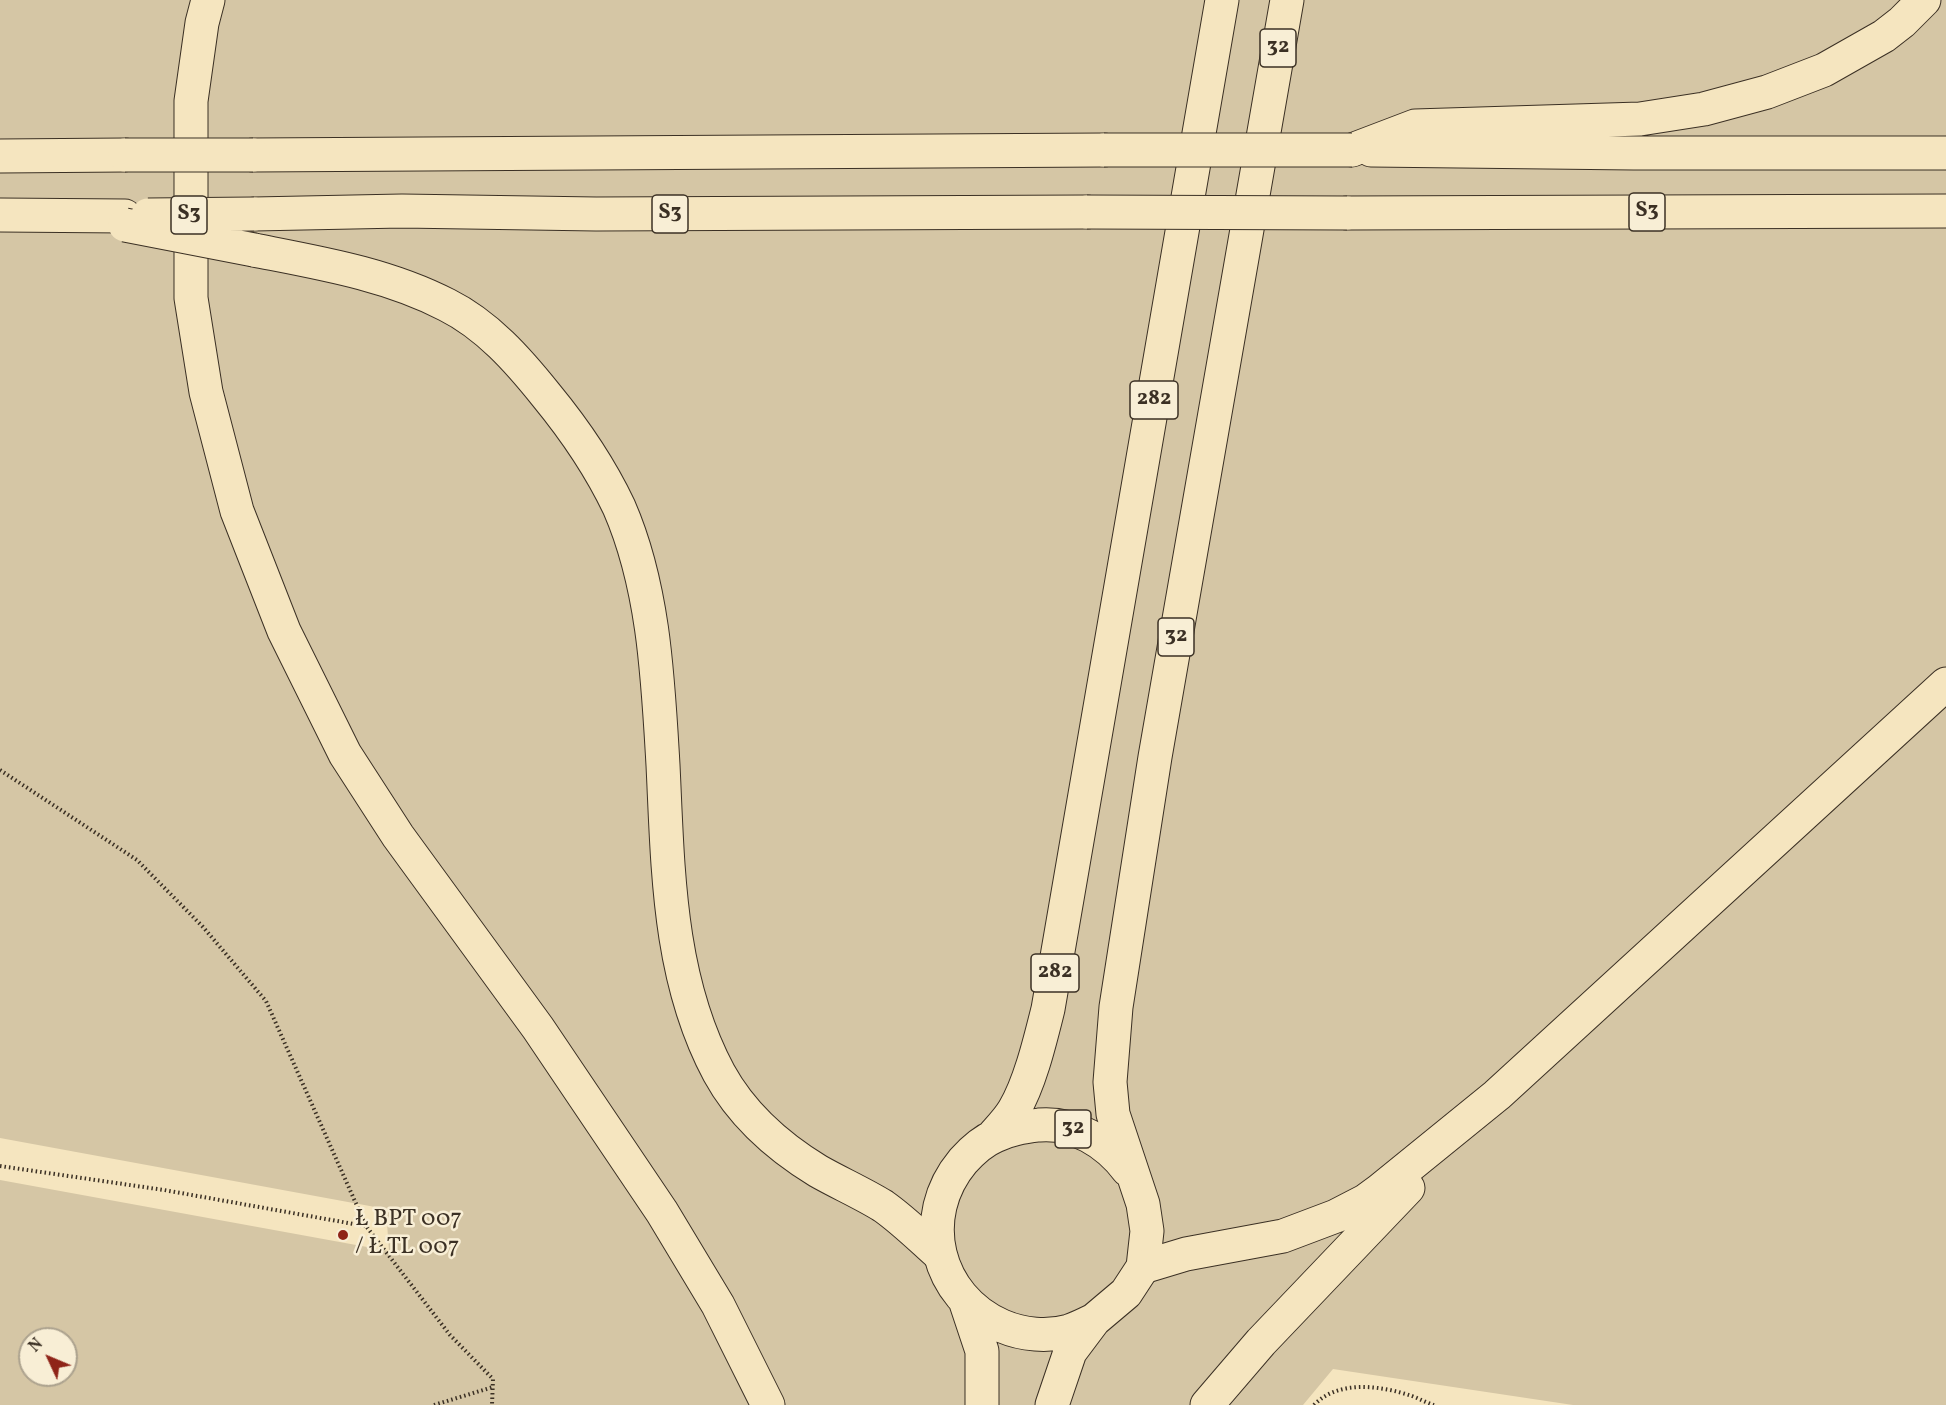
<!DOCTYPE html>
<html>
<head>
<meta charset="utf-8">
<style>
	body { margin:0 }
	#map { position:relative; width:1946px; height:1405px; overflow:hidden; background:#f5e5bf; font-family:Vollkorn,serif }
	canvas { display:block }
	.north { position:absolute; left:18px; top:1327px; width:60px; height:60px; box-sizing:border-box; background:#f8eed5; border:2px solid #aca28e; border-radius:50%; rotate:314deg; font-size:16px; font-weight:700; line-height:24px; text-align:center; color:#3b3024 }
	.north::after { content:''; display:block; margin:auto; width:21px; height:27px; background:#8f2418; clip-path:polygon(50% 0,100% 100%,50% 72%,0 100%) }
</style>
</head>
<body>
<div id="map">
<canvas width="1946" height="1405"></canvas>
<div class="north">N</div>
</div>
<script>
const ctx = document.querySelector('canvas').getContext('2d');
ctx.lineJoin = 'round';
function fill(path, color) {
  ctx.fillStyle = color;
  ctx.fill(path, 'evenodd');
}
function trace(path, color, width, dash) {
  ctx.strokeStyle = color;
  ctx.lineWidth = width;
  ctx.lineCap = dash ? 'butt' : 'round';
  ctx.setLineDash(dash || []);
  ctx.stroke(path);
}
function write(font, color, halo, rows, align = 'center') {
  ctx.font = font + ' Vollkorn,serif';
  ctx.lineWidth = 5;
  ctx.setLineDash([]);
  ctx.textBaseline = 'middle';
  ctx.strokeStyle = halo;
  ctx.fillStyle = color;
  for (const [text, x, y, turn = 0] of rows) {
    ctx.save();
    ctx.translate(x, y);
    ctx.rotate((+turn || 0) * Math.PI / 180);
    ctx.textAlign = isNaN(turn) ? turn : align;
    if (halo) ctx.strokeText(text, 0, 0);
    ctx.fillText(text, 0, 0);
    ctx.restore();
  }
}
fill(new Path2D(`
	M0 0H1946V1405H1573L1333 1369 1303 1405H0V1180L389 1251 386 1209 0 1138ZM30 1339H66V1375H30Z`), '#d5c6a5');
const primary = new Path2D(`
	M993 1136C1000 1128 1008 1120 1014 1110 1030 1083 1040 1041 1048 1009L1222 0
	M966 1303 982 1351V1405
	M1094 1320C1086 1324 1078 1328 1069 1331 1048 1337 1023 1335 1002 1326 936 1297 916 1217 963 1161 972 1151 983 1141 995 1136 1009 1129 1023 1127 1039 1125 1074 1122 1107 1142 1128 1170
	M1052 1405 1070 1352 1094 1320 1126 1293 1143 1267 1147 1231 1143 1204 1113 1114 1110 1082 1116 1007 1155 757 1287 0`);
const motorway = new Path2D(`
	M208 0 202 23 191 101V298L206 392 237 511 284 631 345 754 398 836 538 1028 662 1212 718 1305 768 1405
	M1352 150 1415 126 1640 119 1704 109 1767 92 1824 70 1884 36 1902 22 1924 0
	M1371 150 1634 153H1946
	M253 155 1104 150
	M0 156 125 155
	M1347 213 1946 211
	M254 214 402 211 596 214 1087 212
	M0 215 125 216
	M254 250C320 263 387 274 447 305 487 325 518 360 546 395 574 429 600 467 619 507 654 587 658 679 663 765 668 869 668 978 719 1073 742 1115 777 1146 818 1171 839 1183 862 1193 883 1206 903 1220 921 1238 939 1254
	M1143 1267 1186 1254 1283 1236 1336 1216 1365 1201 1380 1190 1497 1095 1946 684
	M1207 1405 1261 1342 1408 1188`);
trace(primary, '#3b3024', 35);
trace(motorway, '#3b3024', 35);
trace(new Path2D(`
	M0 770 137 860 203 927 266 1001 366 1226 450 1335 493 1379 492 1405
	M0 1166 164 1190 365 1226
	M434 1405 493 1387
	M1314 1405C1339 1379 1382 1386 1412 1396 1420 1399 1427 1403 1434 1405`), '#3b3024', 4, [1.5, 3]);
trace(primary, '#f5e5bf', 33);
trace(motorway, '#f5e5bf', 33);
const motorwayBridge = new Path2D(`
	M1104 150H1352
	M125 155H253
	M1087 212 1347 213
	M148 215 254 214
	M125 225 254 250`);
trace(motorwayBridge, '#3b3024', 35, []);
trace(motorwayBridge, '#f5e5bf', 33);
for (const [x, y, r, color] of [
	[343,1235,6,"#8f2418"]
]) {
  const dot = new Path2D();
  dot.arc(x, y, r, 0, 2 * Math.PI);
  ctx.fillStyle = color;
  ctx.fill(dot);
  trace(dot, '#f8eed5', 2);
}
for (const [x, y, w] of [
	[1278,48,36],
	[1647,212,36],
	[670,214,36],
	[189,215,36],
	[1154,400,48],
	[1176,637,36],
	[1055,973,48],
	[1073,1129,36]
]) {
  const box = new Path2D();
  box.roundRect(x - w / 2, y - 19, w, 38, 4.5);
  ctx.fillStyle = '#f8eed5';
  ctx.fill(box);
  trace(box, '#3b3024', 1.5);
}
write('bold 22px', '#3b3024', null, [
	["32",1278,48],
	["S3",1647,212],
	["S3",670,214],
	["S3",189,215],
	["282",1154,400],
	["32",1176,637],
	["282",1055,973],
	["32",1073,1129]
]);
write('24px', '#3b3024', '#f8eed5', [
	["Ł BPT 007",355,1221],
	["/ Ł TL 007",355,1249]
], 'left');
</script>
</body>
</html>
